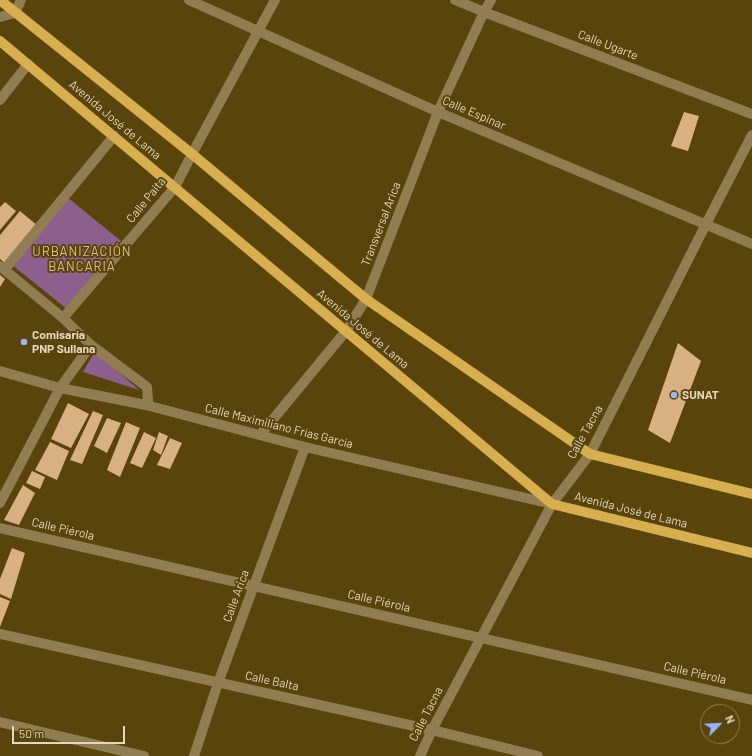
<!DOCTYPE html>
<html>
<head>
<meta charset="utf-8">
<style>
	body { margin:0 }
	#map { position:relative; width:752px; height:756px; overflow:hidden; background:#59440b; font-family:Barlow,sans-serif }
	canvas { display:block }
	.north { position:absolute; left:700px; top:704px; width:40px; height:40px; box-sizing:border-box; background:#59440b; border:1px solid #907f52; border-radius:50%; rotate:66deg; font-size:11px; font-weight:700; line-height:16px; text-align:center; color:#e3d7bd }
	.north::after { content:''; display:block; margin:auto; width:14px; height:18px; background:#98b6fd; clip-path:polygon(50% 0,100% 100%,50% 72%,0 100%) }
	.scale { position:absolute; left:12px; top:726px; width:113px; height:18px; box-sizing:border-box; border:2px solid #e3d7bd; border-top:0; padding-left:5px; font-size:12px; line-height:14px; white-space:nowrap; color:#e3d7bd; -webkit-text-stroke:3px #59440b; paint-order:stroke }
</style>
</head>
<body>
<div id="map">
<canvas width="752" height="756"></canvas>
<div class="north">N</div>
<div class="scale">50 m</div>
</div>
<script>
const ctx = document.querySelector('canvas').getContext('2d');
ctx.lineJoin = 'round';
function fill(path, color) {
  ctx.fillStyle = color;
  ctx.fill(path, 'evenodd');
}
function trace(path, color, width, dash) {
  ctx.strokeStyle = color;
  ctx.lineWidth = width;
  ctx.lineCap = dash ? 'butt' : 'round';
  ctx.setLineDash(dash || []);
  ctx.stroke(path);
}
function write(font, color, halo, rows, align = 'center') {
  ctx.font = font + ' Barlow,sans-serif';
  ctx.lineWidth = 4;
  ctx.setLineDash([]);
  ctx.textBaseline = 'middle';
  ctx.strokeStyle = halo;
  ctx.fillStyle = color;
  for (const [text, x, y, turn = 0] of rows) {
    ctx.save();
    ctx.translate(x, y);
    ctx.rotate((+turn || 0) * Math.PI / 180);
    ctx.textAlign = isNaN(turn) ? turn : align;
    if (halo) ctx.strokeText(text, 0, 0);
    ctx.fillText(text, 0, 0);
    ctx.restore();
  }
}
fill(new Path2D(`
	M67 197 121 241 67 309 12 265Z
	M95 351 139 390 83 372Z`), '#8d5f8d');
fill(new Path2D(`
	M684 112 699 116 688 151 671 146Z
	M5 202 16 211 0 230V207Z
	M20 211 38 226 6 264 0 259V235Z
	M0 275 5 279 0 287Z
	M678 343 701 361 670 443 648 430Z
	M68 403 89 414 71 448 51 439Z
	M93 411 103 415 82 464 70 460Z
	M107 418 121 423 107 453 94 446Z
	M126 422 140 428 120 477 107 470Z
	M144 432 156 438 142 468 130 463Z
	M159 432 168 436 161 455 153 450Z
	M170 438 182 443 170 469 157 465Z
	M50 442 69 451 57 480 35 470Z
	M32 471 45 477 40 489 26 483Z
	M23 485 35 493 19 525 4 520Z
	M12 548 25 553 11 599 0 594V579Z
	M0 597 10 601 0 627Z`), '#d9af84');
trace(new Path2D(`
	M189 0 438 112 752 244
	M455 0 484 12 752 114
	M0 17 15 13 21 0
	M0 100 28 64
	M0 266 63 318 91 345 147 387 148 401 146 405
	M5 269 114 136
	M63 318 175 187 192 154 275 0
	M0 371 60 388 146 405 305 447 552 504
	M260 435 346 331 366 299 438 112 484 12 491 0
	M0 503 60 388 91 345
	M0 528 752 700
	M0 634 432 730 538 756
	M0 722 144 756
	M194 756 218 683 305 447
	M420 756 432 730 552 504 590 454 706 224 752 135`), '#907d51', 10);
trace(new Path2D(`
	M0 0 192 154 366 299 590 454 752 494
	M0 41 552 504 752 553`), '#d7af4e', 10);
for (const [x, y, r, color] of [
	[24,342,4,"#98b6fd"],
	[674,395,4,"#98b6fd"]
]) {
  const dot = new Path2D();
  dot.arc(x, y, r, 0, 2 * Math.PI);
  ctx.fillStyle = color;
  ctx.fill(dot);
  trace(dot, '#59440b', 1.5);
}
write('12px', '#e3d7bd', '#59440b', [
	["Calle Ugarte",608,45,21],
	["Calle Espinar",474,113,23],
	["Avenida José de Lama",115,120,40],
	["Calle Paita",146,200,-51],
	["Transversal Arica",381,224,-69],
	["Avenida José de Lama",363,329,40],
	["Calle Maximiliano Frías García",279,426,14],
	["Calle Tacna",585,432,-61],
	["Avenida José de Lama",631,510,14],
	["Calle Piérola",63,529,13],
	["Calle Arica",236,596,-70],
	["Calle Piérola",379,601,13],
	["Calle Piérola",695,673,13],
	["Calle Balta",272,681,12],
	["Calle Tacna",426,714,-63]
]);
write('bold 12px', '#e3d7bd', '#59440b', [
	["Comisaría",32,335],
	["PNP Sullana",32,349],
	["SUNAT",682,395]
], 'left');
ctx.letterSpacing = '1px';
write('13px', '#d8c08a', '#59440b', [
	["URBANIZACIÓN",82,252],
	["BANCARIA",82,267]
]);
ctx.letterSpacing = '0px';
</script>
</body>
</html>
